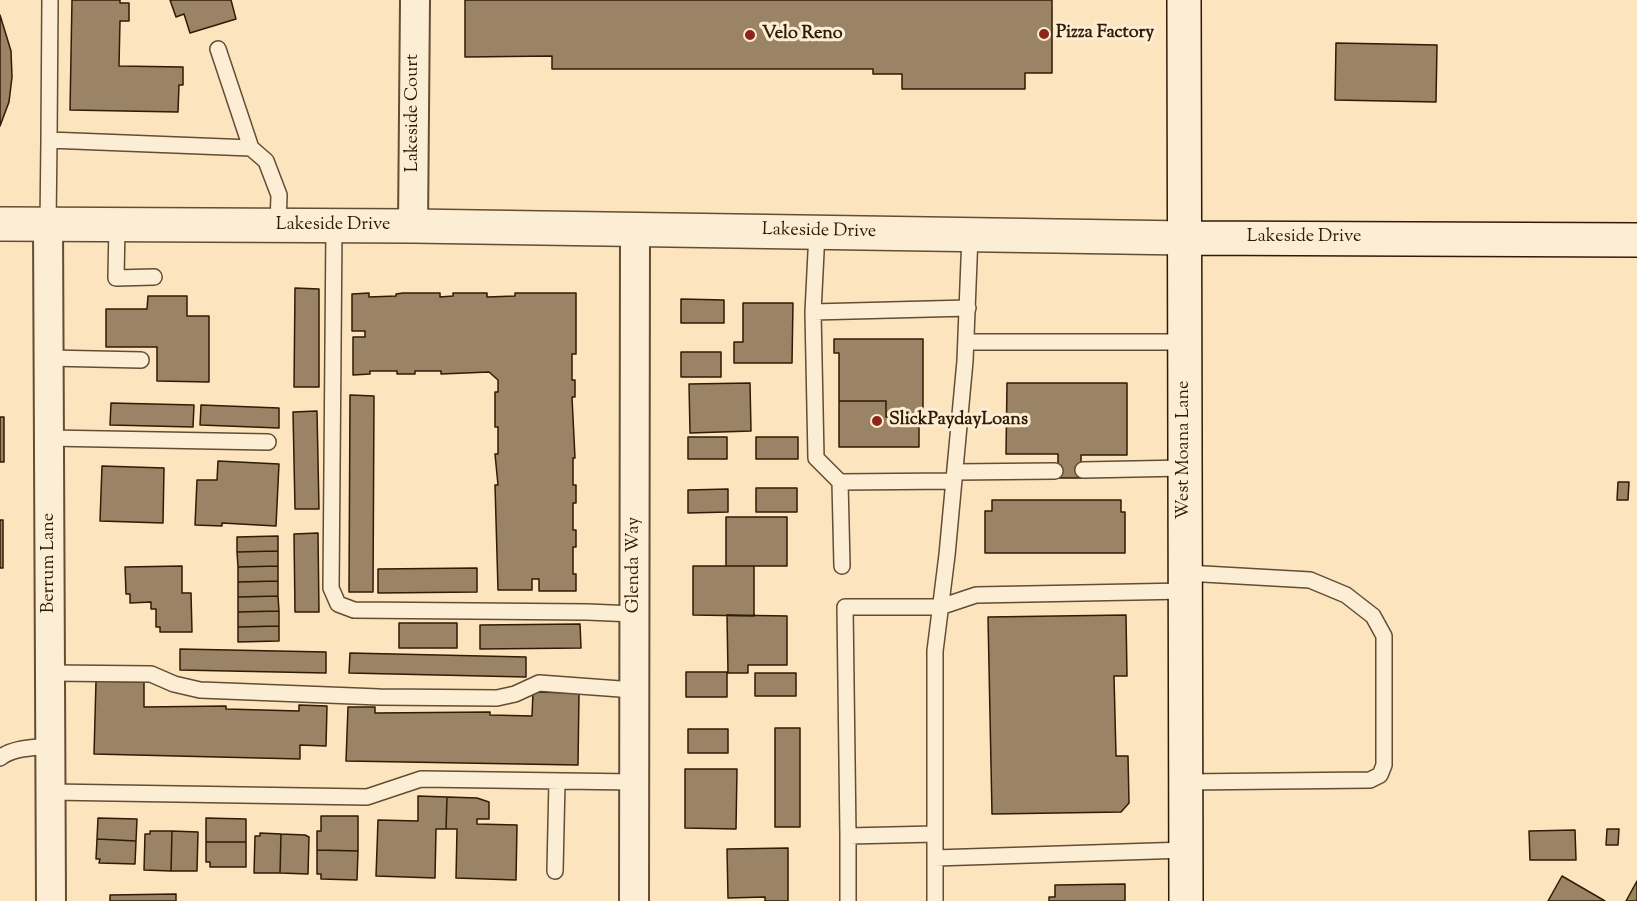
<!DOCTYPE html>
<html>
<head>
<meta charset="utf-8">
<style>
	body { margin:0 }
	canvas { display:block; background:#fbe4be }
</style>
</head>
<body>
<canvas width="1637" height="901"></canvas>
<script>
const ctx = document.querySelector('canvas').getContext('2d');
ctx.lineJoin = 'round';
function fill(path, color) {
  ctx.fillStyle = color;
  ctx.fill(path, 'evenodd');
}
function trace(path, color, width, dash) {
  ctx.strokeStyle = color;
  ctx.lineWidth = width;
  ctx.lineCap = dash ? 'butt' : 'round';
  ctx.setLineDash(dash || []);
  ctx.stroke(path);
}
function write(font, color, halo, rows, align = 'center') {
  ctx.font = font + ' "Sorts Mill Goudy",serif';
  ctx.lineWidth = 6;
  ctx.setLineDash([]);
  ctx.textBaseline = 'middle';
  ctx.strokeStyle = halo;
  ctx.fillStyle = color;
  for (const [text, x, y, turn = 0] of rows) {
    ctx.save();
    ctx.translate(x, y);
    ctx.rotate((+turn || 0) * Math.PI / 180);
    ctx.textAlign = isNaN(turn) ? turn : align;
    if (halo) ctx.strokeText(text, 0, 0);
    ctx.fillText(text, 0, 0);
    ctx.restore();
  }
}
const building = new Path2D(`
	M72 0H120V3H129V21H120L119 66 183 67V85H179L178 112 70 110Z
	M170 0H231L236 19 190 33 184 14 176 17Z
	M465 0H1052V73H1025V89H902V74H873V69H552V56L465 57Z
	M0 15 11 51 12 77 9 102 0 126Z
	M1336 43 1437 45 1436 102 1335 100Z
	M295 288 319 289V387H294Z
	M369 293V297L396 296V294L403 293H440V297L453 296V293H487V297L515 296V293H576V354H572V380H575V397H572L575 458H573V485H576V503H573V530H576V547H573V574H576V591H539V579H532V590H498L495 485H498L495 454H498V427H495V392H498V380L489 372 441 374V371H415V374H397V371H370V374L353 375V337H365V331H352V294Z
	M148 296H187V316H209V382L157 381V347H106V309H147Z
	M681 299 724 300V323H681Z
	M743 303H793L792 363H734V342H743Z
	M834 339H923V417H886V401H839V353H834Z
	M681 352H721V377H681Z
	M750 383 751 431 690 433 689 384Z
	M1007 383H1127V455H1081V478H1058V454H1006Z
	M350 395 374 396 373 592H349Z
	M839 401H886V417H919V447H839Z
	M111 403 194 405 193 427 110 425Z
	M201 405 279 408V428L200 425Z
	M317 411 319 509H295L293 412Z
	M0 417H4V462H0Z
	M688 437H727V459H688Z
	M756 437H798V459H756Z
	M218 461 279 464 276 526 222 523V526L195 525 197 480H217Z
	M102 466 164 468 163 523 100 521Z
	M1618 482H1629L1628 500H1617Z
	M756 488H797V512H756Z
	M728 489V512L688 513V490Z
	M992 500H1121V512H1125V553H985V511H992Z
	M726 517H787V566H726Z
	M0 520H3V568H0Z
	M318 533 319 612H295L294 534Z
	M278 536V551L237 552V537Z
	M278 551V566L238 567 237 552Z
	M182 566V593H191L192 632H160V627H156V609H151V602L130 603V594H126L125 567Z
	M278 566V581L238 582V567Z
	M693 566H754V616L693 615Z
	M477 568V592L378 593V569Z
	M278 581V596L238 597V582Z
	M278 596 279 611 238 612V597Z
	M279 611V626L238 627V612Z
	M727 615 787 616V665H748V673H728Z
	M1126 615 1127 676H1114L1116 756H1128L1129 803 1121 812 992 814 988 617Z
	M399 623H457V648H399Z
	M580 624 581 648 480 649V625Z
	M279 626V641L238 642V627Z
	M180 649 326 652V673L180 670Z
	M350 653 526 657V677L349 673Z
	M686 672H727V697H686Z
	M755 673H796V696H755Z
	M96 681 144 682V707L226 706V709L299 711V705L327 706 326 746 300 745V759L94 754Z
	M533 692 579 693 578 765 346 761 348 707H375V713L490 712V715L532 716Z
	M775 728H800V827H775Z
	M688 729H728V753H688Z
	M685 769H737L736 829 685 828Z
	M418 796 447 797 446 829H436L435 878 376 876 378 820 418 821Z
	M447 797 477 798 489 802V819H477V824L517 825 516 880 456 878 457 829H446Z
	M321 816H358V851L317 850V831H321Z
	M98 818 137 819 136 841 97 839Z
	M206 818 246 819V842H206Z
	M1607 829H1619L1618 845H1606Z
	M1575 830 1576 860H1530L1529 831Z
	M150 831H172L171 871 144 870 145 834H150Z
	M172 831 198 832 197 871H171Z
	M260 833 281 834 280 873H254L255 836H260Z
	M281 834 305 835 309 837 308 874 280 873Z
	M97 839 136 841 135 864 99 863 100 859H96Z
	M206 842H246V867H210V862H206Z
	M788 848V901H765V897L728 898 727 849Z
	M317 850 358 851 357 880 321 879V874H317Z
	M1562 876 1605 901H1548Z
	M1637 881V901H1626Z
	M1125 884V901H1049V897H1055V885Z
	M176 894V901H110V895Z`);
fill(building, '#9a8465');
trace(building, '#301b05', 1.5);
const service = new Path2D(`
	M218 49 251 148
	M49 140 50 0
	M48 225 49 140 251 148 266 161 279 195 278 226
	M117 225 116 278 154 277
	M334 226 331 588 338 604 354 610 587 612 634 614
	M817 232 813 312 816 458 840 482 954 481
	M813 312 968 308
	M966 342H1185
	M49 358 141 360
	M49 438 268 442
	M1083 470 1185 468
	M955 472 1055 471
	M840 482 842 566
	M1186 573 1310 580 1346 595 1373 616 1384 636V765L1380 775 1370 780 1186 782
	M51 673 151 674 174 684 200 690 379 697 497 698 515 694 539 683 634 690
	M0 758C13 747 35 748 51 746
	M51 792 367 797 421 779 634 782
	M848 836 845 607H940L976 595 1186 591
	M935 858 1186 850
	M555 871 557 781
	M848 901V836L935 834
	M935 901V651L947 555 965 361 970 235`);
const minor = new Path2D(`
	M48 225 51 901
	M413 226 415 0
	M634 901 635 229`);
const tertiary = new Path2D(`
	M0 224 413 226 1185 238`);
const secondary = new Path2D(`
	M1184 0 1186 901
	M1185 238 1637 240`);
trace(service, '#634d33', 18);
trace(minor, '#634d33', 32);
trace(tertiary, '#634d33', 36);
trace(secondary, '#301b05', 36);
trace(service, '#fcedd5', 15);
trace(minor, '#fcedd5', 28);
trace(tertiary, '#fcedd5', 33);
trace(secondary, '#fcedd5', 33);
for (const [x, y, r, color] of [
	[1044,34,6,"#8f2418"],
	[750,35,6,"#8f2418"],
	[877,421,6,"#8f2418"]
]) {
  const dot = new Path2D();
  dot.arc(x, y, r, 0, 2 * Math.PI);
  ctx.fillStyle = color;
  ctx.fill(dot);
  trace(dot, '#fcedd5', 2);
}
write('bold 18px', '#301b05', '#fcedd5', [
	["Pizza Factory",1056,34],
	["Velo Reno",762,35],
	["SlickPaydayLoans",889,421]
], 'left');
write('18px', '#301b05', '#fcedd5', [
	["Lakeside Court",414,113,-90],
	["Lakeside Drive",333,226],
	["Lakeside Drive",819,232,1],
	["Lakeside Drive",1304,238],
	["West Moana Lane",1185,450,-90],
	["Berrum Lane",50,563,-90],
	["Glenda Way",635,565,-90]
]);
</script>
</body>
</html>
